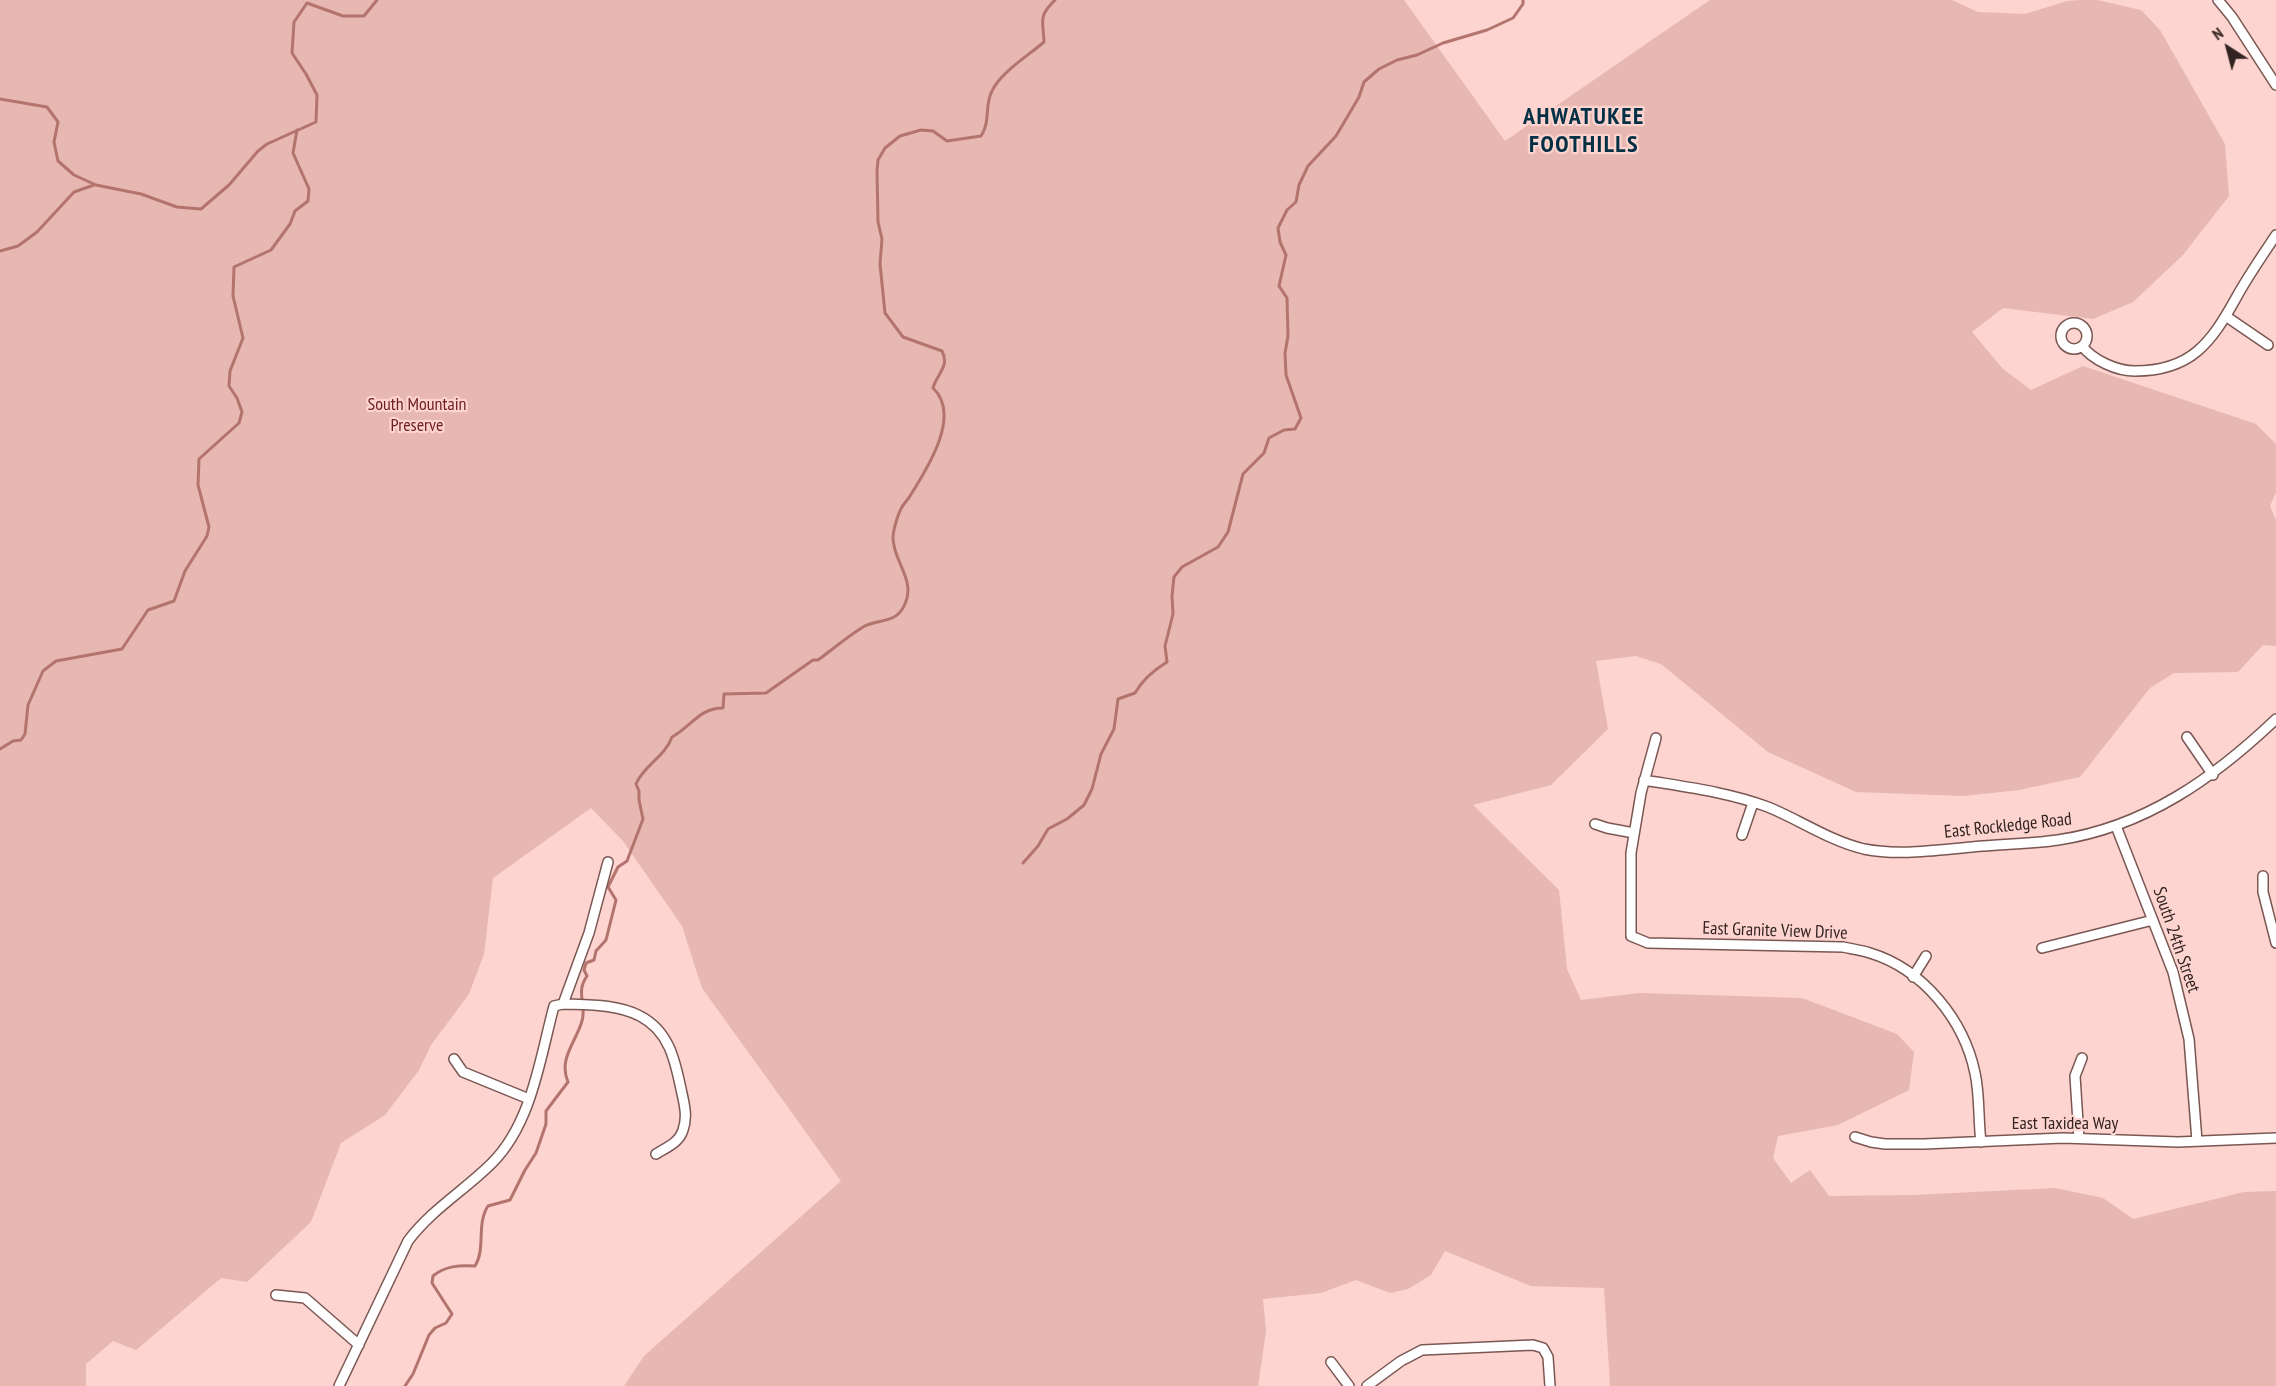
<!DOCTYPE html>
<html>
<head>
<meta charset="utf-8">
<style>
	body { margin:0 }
	#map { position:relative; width:2276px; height:1386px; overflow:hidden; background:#fdd4cf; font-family:"PT Sans Narrow",sans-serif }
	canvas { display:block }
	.north { position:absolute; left:2198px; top:18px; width:60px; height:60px; -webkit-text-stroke:4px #fdd4cf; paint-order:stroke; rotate:324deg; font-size:16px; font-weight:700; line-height:24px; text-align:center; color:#332422 }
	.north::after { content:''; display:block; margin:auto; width:21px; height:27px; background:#332422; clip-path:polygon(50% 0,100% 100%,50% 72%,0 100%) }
</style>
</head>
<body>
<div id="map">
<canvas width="2276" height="1386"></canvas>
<div class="north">N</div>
</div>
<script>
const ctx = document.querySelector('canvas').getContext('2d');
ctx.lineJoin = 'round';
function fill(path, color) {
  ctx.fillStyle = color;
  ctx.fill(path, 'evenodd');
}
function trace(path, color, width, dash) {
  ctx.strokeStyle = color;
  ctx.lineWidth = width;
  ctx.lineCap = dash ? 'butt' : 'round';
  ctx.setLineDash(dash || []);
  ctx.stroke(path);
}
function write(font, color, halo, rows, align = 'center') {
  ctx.font = font + ' "PT Sans Narrow",sans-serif';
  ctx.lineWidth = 4.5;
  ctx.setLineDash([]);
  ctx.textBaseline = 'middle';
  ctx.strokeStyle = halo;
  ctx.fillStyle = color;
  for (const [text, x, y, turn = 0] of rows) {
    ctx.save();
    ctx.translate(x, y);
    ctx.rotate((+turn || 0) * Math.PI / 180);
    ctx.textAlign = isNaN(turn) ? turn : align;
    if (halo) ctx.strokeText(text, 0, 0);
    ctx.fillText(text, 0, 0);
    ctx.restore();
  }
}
fill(new Path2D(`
	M0 0H1404L1505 141 1710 0H1952L1978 12 2025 14 2067 1 2082 0H2097L2141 10 2160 30 2225 144 2229 196 2183 255 2133 302 2093 319 2003 308 1972 332 2003 369 2031 390 2083 366 2256 424 2276 444V492L2270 506 2276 520V646L2263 645 2238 672 2174 673 2150 688 2080 777 2019 790 1963 796 1856 792 1768 752 1661 664 1636 656 1596 661 1608 729 1551 785 1473 805 1559 890 1567 969 1581 1000 1639 993 1802 998 1897 1034 1914 1052 1909 1090 1838 1125 1778 1136 1773 1158 1791 1183 1810 1170 1829 1196 1914 1195 2055 1188 2103 1198 2133 1219 2244 1192 2276 1191V1386H1610L1604 1288 1531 1286 1445 1251 1431 1275 1408 1289 1390 1293 1356 1280 1321 1293 1263 1299 1266 1331 1258 1386H624L644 1356 841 1181 702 988 682 926 623 841 591 808 493 878 484 954 469 994 431 1045 419 1070 385 1115 341 1143 311 1222 247 1282 221 1278 136 1350 113 1341 86 1364V1386H0Z`), '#e7b7b1');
trace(new Path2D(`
	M0 99 47 107 58 122 54 142 58 161 74 175 96 185 141 194 177 207 201 209 229 185 258 151 267 144 316 122 317 95 306 74 292 53 294 22 307 3 343 16H364L377 0
	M0 251 18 246 37 232 74 192 94 185
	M0 749 13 741 21 740 25 734 28 705 43 671 56 661 122 649 148 610 174 601 185 571 207 536 209 527 198 485 199 459 239 423 242 412 237 398 229 386 230 371 243 338 233 296 234 267 271 250 290 224 295 211 308 201 309 189 293 153 297 130
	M1023 863 1038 846 1048 829 1067 819 1084 805 1092 789 1101 754 1114 729 1118 699 1135 693C1143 679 1154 670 1167 662L1165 646 1173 614 1172 596 1174 577 1182 567 1218 547 1228 532 1243 474 1264 453 1269 438 1284 430 1295 429 1301 418 1286 375 1285 353 1288 336 1287 298 1279 286 1286 255 1280 242 1278 228 1287 210 1296 202 1299 185 1308 166 1336 136 1359 97 1364 82 1379 69 1397 60 1417 55 1443 43 1487 30 1513 18 1523 4V0
	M405 1386 413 1374 429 1335 435 1328 446 1323 452 1314 432 1283 433 1276C445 1266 459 1265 475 1266 486 1249 476 1224 488 1206L510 1200 525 1170 536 1153 546 1124V1111L568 1082C558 1059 576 1042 582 1021 587 1004 575 993 587 976L584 970 586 963 594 960 596 951 606 940 616 900 608 887 618 867 627 861 643 819 639 800V791L636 784C644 765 665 757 672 737 691 727 699 708 723 708L724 694 766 693 813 660H818C833 649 847 637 863 627 878 618 896 625 905 604 916 580 893 561 893 538 893 530 898 514 902 507 904 503 908 500 910 496 927 469 962 415 933 388 937 374 950 366 942 351L903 337 885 313 880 264 882 239 878 222 877 171 878 160 885 148 900 136 921 130 933 131 947 141 981 136C991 121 984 106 992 91 1000 73 1029 55 1044 42 1043 19 1038 17 1055 0`), '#b4746e', 3);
const minor = new Path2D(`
	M2218 0 2232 17 2276 85
	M2227 317 2268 345
	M2061 336a13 13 0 1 1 26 0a13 13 0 1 1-26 0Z
	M2082 346C2093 360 2116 371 2135 371 2191 371 2211 343 2236 298 2248 276 2262 256 2276 235
	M2187 737 2213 775
	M1656 738 1641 793 1631 853V936L1648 943 1843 947C1852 949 1861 950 1870 953 1923 969 1964 1020 1975 1073 1980 1095 1978 1119 1981 1142
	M1644 780C1686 787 1728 792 1768 807 1800 820 1830 841 1864 849 1898 856 1937 850 1972 847 2000 844 2030 844 2058 840 2145 827 2214 778 2276 719
	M1595 824 1607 828 1634 833
	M2116 826 2173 972 2189 1039 2197 1141
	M1742 835 1753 803
	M2263 876V892L2276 943
	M2042 948 2153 920
	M1913 977 1926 956
	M563 1004C588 1005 617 1004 640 1016 669 1031 675 1060 681 1089 684 1103 688 1116 683 1130 679 1143 667 1147 656 1154
	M454 1059 463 1072 529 1099
	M1855 1137 1871 1142 1885 1144H1924L2063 1138 2178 1142 2276 1138
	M2079 1138 2075 1076 2082 1058
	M276 1295 305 1298 359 1345
	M1331 1362 1349 1386
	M339 1386 408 1241C431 1210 465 1190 492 1163 532 1123 540 1058 554 1006L563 1004 589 933 608 862
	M1367 1386 1401 1361 1422 1350 1533 1345 1543 1348 1548 1357 1550 1386`);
trace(minor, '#7a5753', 12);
trace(minor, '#fff', 9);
write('18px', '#6d1e1c', '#fdd4cf', [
	["South Mountain",417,405],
	["Preserve",417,426]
]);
write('18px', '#332422', '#fdd4cf', [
	["East Rockledge Road",2008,826,-6],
	["East Granite View Drive",1775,931,2],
	["South 24th Street",2176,940,71],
	["East Taxidea Way",2065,1124]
]);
ctx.letterSpacing = '1.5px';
write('bold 24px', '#033045', '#fdd4cf', [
	["AHWATUKEE",1584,117],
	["FOOTHILLS",1584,145]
]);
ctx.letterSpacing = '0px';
</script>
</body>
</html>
